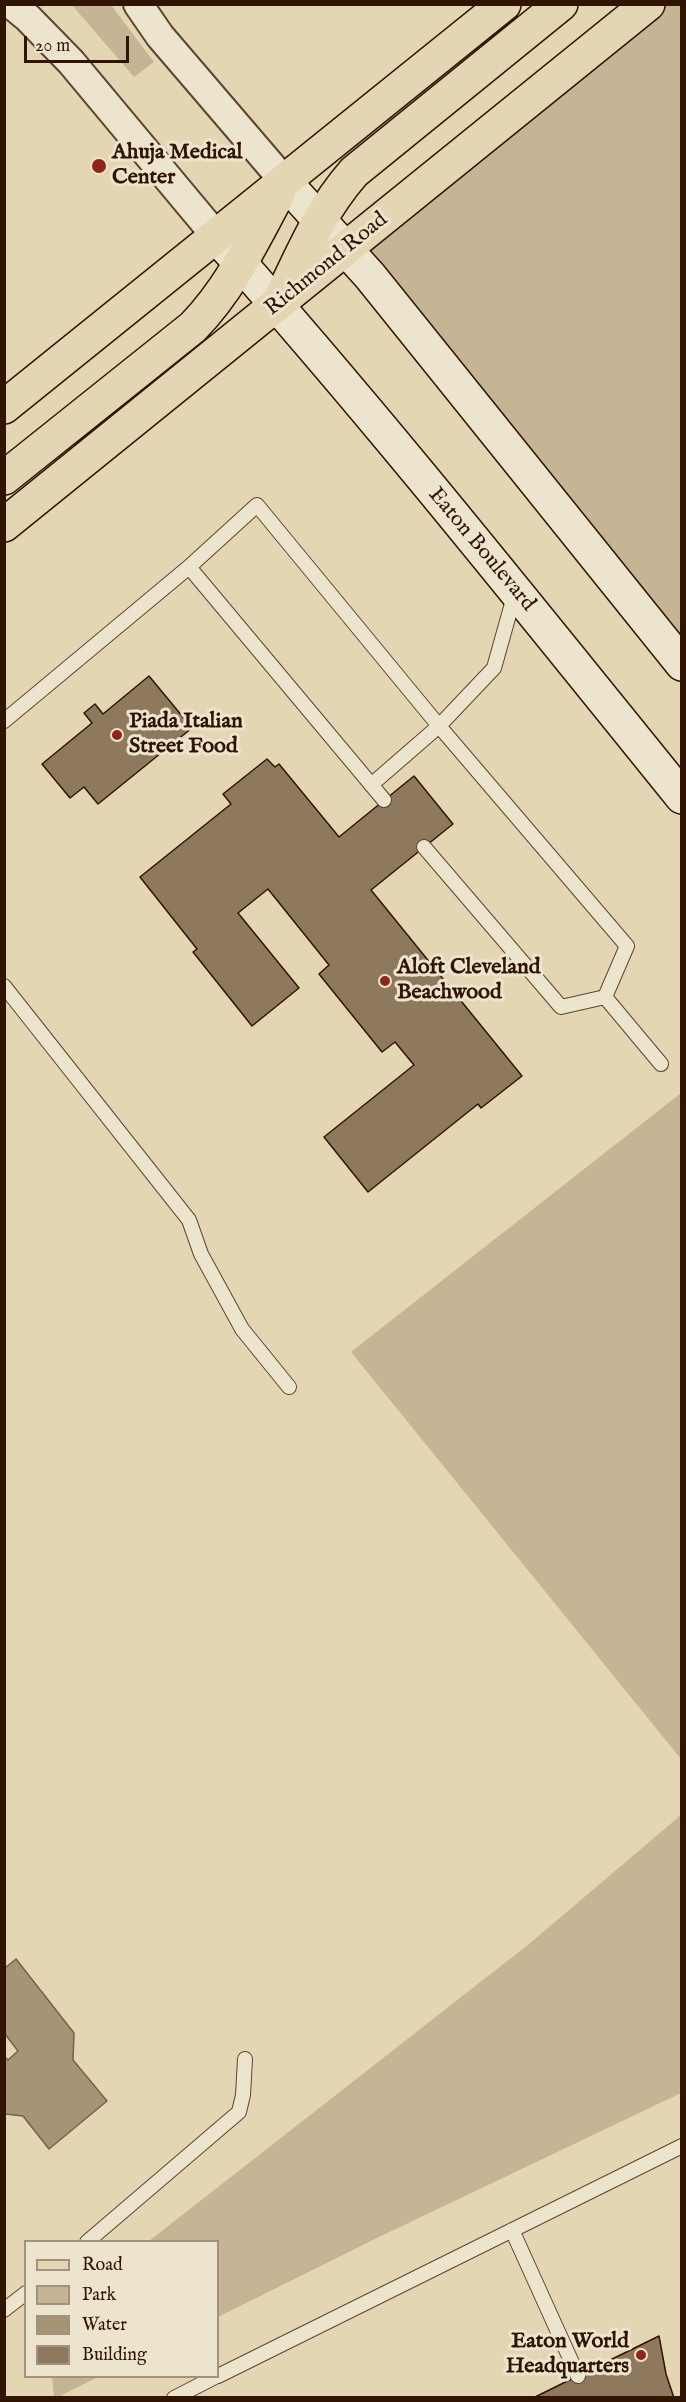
<!DOCTYPE html>
<html>
<head>
<meta charset="utf-8">
<style>
	body { margin:0 }
	#map { position:relative; width:686px; height:2402px; overflow:hidden; background:#e4d6b2; font-family:"IM FELL English",serif }
	canvas { display:block }
	.frame { position:absolute; inset:0; border:6px solid #301504; pointer-events:none }
	.legend { position:absolute; left:24px; top:2240px; width:195px; height:138px; box-sizing:border-box; background:#ede4cd; border:2px solid #a1917d; margin:0; padding:8px 10px; list-style:none; font-size:18px; color:#301504 }
	.legend li { display:flex; align-items:center; gap:12px; height:30px }
	.legend b { width:30px; border:2px solid #a1917d }
	.scale { position:absolute; left:24px; top:36px; width:105px; height:27px; box-sizing:border-box; border:3px solid #301504; border-top:0; padding-left:8px; font-size:18px; line-height:21px; white-space:nowrap; color:#301504; -webkit-text-stroke:4px #ede4cd; paint-order:stroke }
</style>
</head>
<body>
<div id="map">
<canvas width="686" height="2402"></canvas>
<div class="frame"></div>
<ul class="legend">
<li><b style="height:8px;background:#e4d6b2"></b>Road</li>
<li><b style="height:16px;background:#c5b594"></b>Park</li>
<li><b style="height:16px;background:#a79477"></b>Water</li>
<li><b style="height:16px;background:#8e795e"></b>Building</li>
</ul>
<div class="scale">20 m</div>
</div>
<script>
const ctx = document.querySelector('canvas').getContext('2d');
ctx.lineJoin = 'round';
function fill(path, color) {
  ctx.fillStyle = color;
  ctx.fill(path, 'evenodd');
}
function trace(path, color, width, dash) {
  ctx.strokeStyle = color;
  ctx.lineWidth = width;
  ctx.lineCap = dash ? 'butt' : 'round';
  ctx.setLineDash(dash || []);
  ctx.stroke(path);
}
function write(font, color, halo, rows, align = 'center') {
  ctx.font = font + ' "IM FELL English",serif';
  ctx.lineWidth = 6;
  ctx.setLineDash([]);
  ctx.textBaseline = 'middle';
  ctx.strokeStyle = halo;
  ctx.fillStyle = color;
  for (const [text, x, y, turn = 0] of rows) {
    ctx.save();
    ctx.translate(x, y);
    ctx.rotate((+turn || 0) * Math.PI / 180);
    ctx.textAlign = isNaN(turn) ? turn : align;
    if (halo) ctx.strokeText(text, 0, 0);
    ctx.fillText(text, 0, 0);
    ctx.restore();
  }
}
fill(new Path2D(`
	M72 5H111L154 62 134 77Z
	M648 5H681V664L346 250Z
	M681 1093V1759L351 1352Z
	M681 1815V2093L379 2237 218 2317V2242L149 2241 529 1944Z
	M52 2377V2376L98 2377 56 2398 54 2397Z`), '#c5b594');
const water = new Path2D(`
	M16 1959 74 2033 73 2060 107 2101 49 2149 23 2116 5 2114V2057L8 2060 18 2051 5 2034V1968Z`);
fill(water, '#a79477');
trace(water, '#776149', 1.5);
const building = new Path2D(`
	M149 676 192 728 98 804 84 787 70 798 42 764 92 723 84 713 95 704 103 714Z
	M267 759 275 767 279 764 339 837 414 776 453 824 371 890 522 1076 481 1108 478 1104 368 1192 324 1137 414 1065 395 1042 382 1052 319 974 329 965 268 889 238 913 299 988 252 1026 193 952 197 949 140 877 231 804 223 794Z
	M659 2336 666 2374 674 2398H533Z`);
fill(building, '#8e795e');
trace(building, '#301504', 1.5);
const lane = new Path2D(`
	M189 567 384 800
	M4 721 189 567 257 505 439 726 494 668 515 593
	M371 785 439 726 627 946 605 997 661 1064
	M424 847 561 1007 605 997
	M4 986 189 1220 201 1254 242 1329 289 1387
	M512 2230 578 2376
	M87 2242 239 2112 243 2095 245 2059
	M4 2310 26 2293
	M218 2376 682 2146
	M174 2398 217 2376`);
const street = new Path2D(`
	M11 4 28 18 71 62 217 237
	M138 4 160 36 285 182`);
const secondary = new Path2D(`
	M285 182 370 276 682 664
	M217 237C378 418 529 608 682 797`);
const primary = new Path2D(`
	M281 298C303 252 320 211 354 172L561 4
	M4 407 504 4
	M4 478 193 327C230 289 253 241 278 194
	M4 525 648 4`);
trace(lane, '#5d4530', 16);
trace(street, '#5d4530', 32);
trace(secondary, '#301504', 36);
trace(primary, '#301504', 36);
trace(lane, '#ede4cd', 14);
trace(street, '#ede4cd', 28);
trace(secondary, '#ede4cd', 33);
trace(primary, '#e4d6b2', 33);
for (const [x, y, r, color] of [
	[99,166,8,"#8f2418"],
	[117,735,6,"#8f2418"],
	[385,981,6,"#8f2418"],
	[641,2355,6,"#8f2418"]
]) {
  const dot = new Path2D();
  dot.arc(x, y, r, 0, 2 * Math.PI);
  ctx.fillStyle = color;
  ctx.fill(dot);
  trace(dot, '#ede4cd', 2);
}
write('bold 22px', '#301504', '#ede4cd', [
	["Ahuja Medical",112,153],
	["Center",112,178],
	["Piada Italian",129,722],
	["Street Food",129,747],
	["Aloft Cleveland",397,968],
	["Beachwood",397,993],
	["Eaton World",629,2342,"right"],
	["Headquarters",629,2367,"right"]
], 'left');
write('22px', '#301504', '#ede4cd', [
	["Richmond Road",327,265,-39],
	["Eaton Boulevard",481,550,50]
]);
</script>
</body>
</html>
